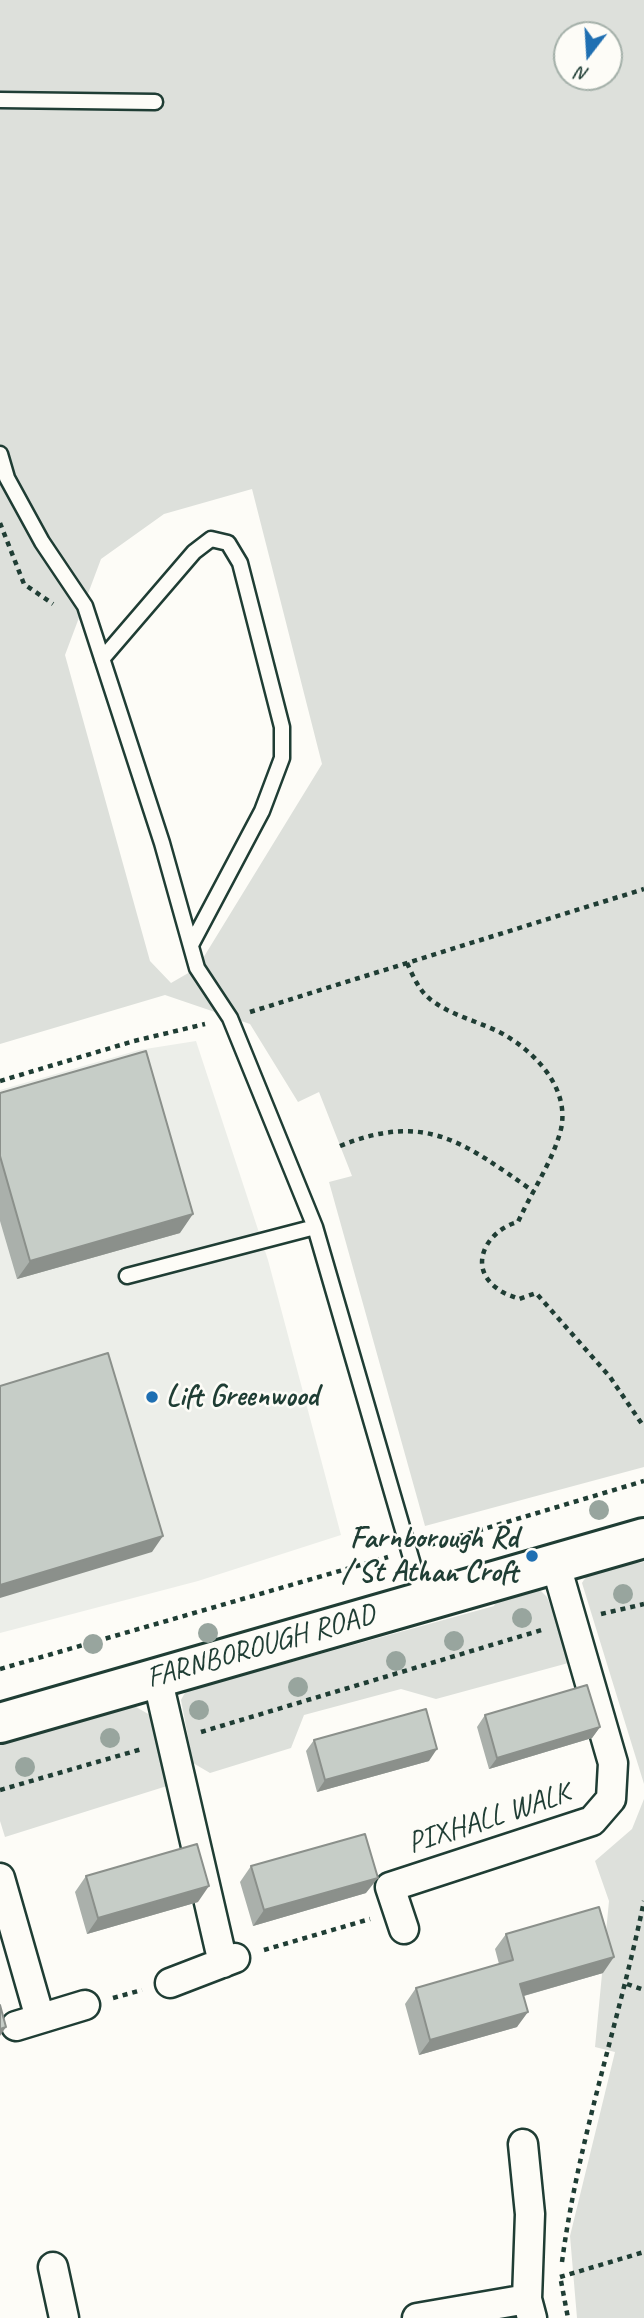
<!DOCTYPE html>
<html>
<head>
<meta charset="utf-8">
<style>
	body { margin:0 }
	#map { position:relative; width:644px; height:2318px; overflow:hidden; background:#fdfcf7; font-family:Caveat,sans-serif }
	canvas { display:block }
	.north { position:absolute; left:553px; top:21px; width:70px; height:70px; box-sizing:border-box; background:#fdfcf7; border:2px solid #a4b0a9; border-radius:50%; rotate:197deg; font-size:19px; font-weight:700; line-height:28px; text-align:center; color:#1f3d34 }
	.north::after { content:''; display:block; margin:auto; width:24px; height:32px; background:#1f6fb2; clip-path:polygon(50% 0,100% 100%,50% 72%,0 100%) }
</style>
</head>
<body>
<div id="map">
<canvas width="644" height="2318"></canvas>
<div class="north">N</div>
</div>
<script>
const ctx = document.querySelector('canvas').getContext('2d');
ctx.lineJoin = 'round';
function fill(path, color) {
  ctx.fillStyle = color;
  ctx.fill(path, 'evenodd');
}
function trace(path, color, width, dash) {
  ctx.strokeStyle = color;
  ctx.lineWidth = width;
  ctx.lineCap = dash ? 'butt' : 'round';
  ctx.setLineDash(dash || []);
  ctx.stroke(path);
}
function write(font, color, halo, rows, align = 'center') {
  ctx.font = font + ' Caveat,sans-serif';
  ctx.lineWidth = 5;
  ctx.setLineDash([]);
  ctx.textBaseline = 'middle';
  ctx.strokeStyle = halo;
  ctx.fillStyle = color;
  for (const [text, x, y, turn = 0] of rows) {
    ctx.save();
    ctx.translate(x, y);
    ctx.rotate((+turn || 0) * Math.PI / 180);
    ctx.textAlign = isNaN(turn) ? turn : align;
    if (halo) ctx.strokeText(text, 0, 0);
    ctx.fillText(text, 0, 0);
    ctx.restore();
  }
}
fill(new Path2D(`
	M196 1041 268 1260 341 1535 198 1581 0 1633V1090L139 1050Z`), '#eceee9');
fill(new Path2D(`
	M0 0H644V1467L425 1526 329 1182 352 1176 319 1092 298 1102 250 1024 165 995 0 1044ZM567 35H609V77H567ZM252 489 322 764 197 968 171 983 150 961 65 655 101 559 164 514Z
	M644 1562V1784L582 1583C599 1555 617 1568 644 1562Z
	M537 1587 547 1597 572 1662 436 1699 401 1689 304 1715 291 1748 210 1773 193 1763 181 1700 189 1685 266 1661 277 1666 494 1606 499 1591Z
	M129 1703 150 1715 167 1786 5 1837 0 1821V1741Z
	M644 1799V2318H577L570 2236 615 2052 595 2047 609 1901 595 1861 632 1829Z`), '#dde0db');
const lane = new Path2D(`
	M0 100 155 102
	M0 454 7 478 42 542 85 606 162 843 197 968 230 1018 315 1227 423 1599
	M102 659 194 552 211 539 228 543 240 563 282 727V758L262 811 191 945
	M127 1276 315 1227`);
const street = new Path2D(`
	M157 1677 223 1963
	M0 1878 40 2018
	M404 1929 390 1887 592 1821 611 1799 613 1763 555 1562
	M170 1983 235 1958
	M16 2026 85 2005
	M523 2144 530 2214 527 2299 532 2318
	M53 2267 64 2318
	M417 2318 527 2299`);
const secondary = new Path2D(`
	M0 1723 644 1538`);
trace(lane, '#1f3d34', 19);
trace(street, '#1f3d34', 33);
trace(secondary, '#1f3d34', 44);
trace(new Path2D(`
	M0 523 24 584 53 604
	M407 963C414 978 420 993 434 1002 455 1017 481 1022 503 1034 535 1052 570 1088 561 1129 553 1161 532 1191 518 1222 487 1230 466 1267 498 1289 504 1294 512 1296 519 1299L536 1293 610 1377 644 1427
	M250 1012 644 889
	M0 1081 134 1041 205 1024
	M340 1146C426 1111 464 1143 533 1191
	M430 1545 644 1481
	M601 1614 644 1604
	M0 1669 388 1557
	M201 1732 545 1629
	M0 1790 142 1749
	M264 1950 370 1919
	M627 1984 644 1990
	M113 1998 142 1990
	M562 2262C578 2140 619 2022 644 1901
	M560 2277 644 2252
	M561 2281 568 2318`), '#1f3d34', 4.5, [5, 5]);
trace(lane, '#fdfcf7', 14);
trace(street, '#fdfcf7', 28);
trace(secondary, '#fdfcf7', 38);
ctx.fillStyle = '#98a59e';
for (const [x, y] of [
	[599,1510],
	[623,1594],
	[522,1618],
	[208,1633],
	[454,1641],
	[93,1644],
	[396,1661],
	[298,1687],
	[199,1710],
	[110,1738],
	[25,1767]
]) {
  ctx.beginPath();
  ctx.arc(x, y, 10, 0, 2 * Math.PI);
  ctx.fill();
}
fill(new Path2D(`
	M0 1093 180 1233 17 1279 0 1221Z
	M485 1715 600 1727 592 1738 489 1769 477 1727Z
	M314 1740 429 1761 317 1792 306 1751Z
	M251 1866 366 1893 253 1926 240 1882Z
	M86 1876 198 1902 87 1934 75 1892Z
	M506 1934 603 1973 524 1996 517 2027 419 2055 405 2004 416 1988 499 1964 495 1949Z`), '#aab0ab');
fill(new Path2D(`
	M193 1214 180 1233 17 1279 30 1261Z
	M163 1536 152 1552 0 1598V1585Z
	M600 1727 592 1738 489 1769 497 1758Z
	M437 1749 429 1761 317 1792 325 1780Z
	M378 1878 366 1893 253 1926 264 1910Z
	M209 1886 198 1902 87 1934 98 1918Z
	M614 1957 603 1973 509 2000 520 1984Z
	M528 2012 517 2027 419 2055 430 2040Z
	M6 2027 0 2036V2029Z`), '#8b908b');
const building = new Path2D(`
	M146 1051 193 1214 30 1261 0 1156V1093Z
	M108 1353 163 1536 0 1585V1386Z
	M587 1685 600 1727 497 1758 485 1715Z
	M426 1709 437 1749 325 1780 314 1740Z
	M365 1834 378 1878 264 1910 251 1866Z
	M197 1844 209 1886 98 1918 86 1876Z
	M599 1907 614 1957 520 1984 528 2012 430 2040 416 1988 513 1960 506 1934Z
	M0 2005 6 2027 0 2029Z`);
fill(building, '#c6cdc7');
trace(building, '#8b908b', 2);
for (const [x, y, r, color] of [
	[152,1397,7,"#1f6fb2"],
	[532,1556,7,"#1f6fb2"]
]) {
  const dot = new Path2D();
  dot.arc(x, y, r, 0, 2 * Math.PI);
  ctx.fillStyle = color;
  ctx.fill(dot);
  trace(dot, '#fdfcf7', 2.5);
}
write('bold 30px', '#1f3d34', '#fdfcf7', [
	["Lift Greenwood",166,1397],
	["Farnborough Rd",518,1539,"right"],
	["/ St Athan Croft",518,1573,"right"]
], 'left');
write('30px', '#1f3d34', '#fdfcf7', [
	["FARNBOROUGH ROAD",261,1647,-16],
	["PIXHALL WALK",489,1819,-18]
]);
</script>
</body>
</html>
